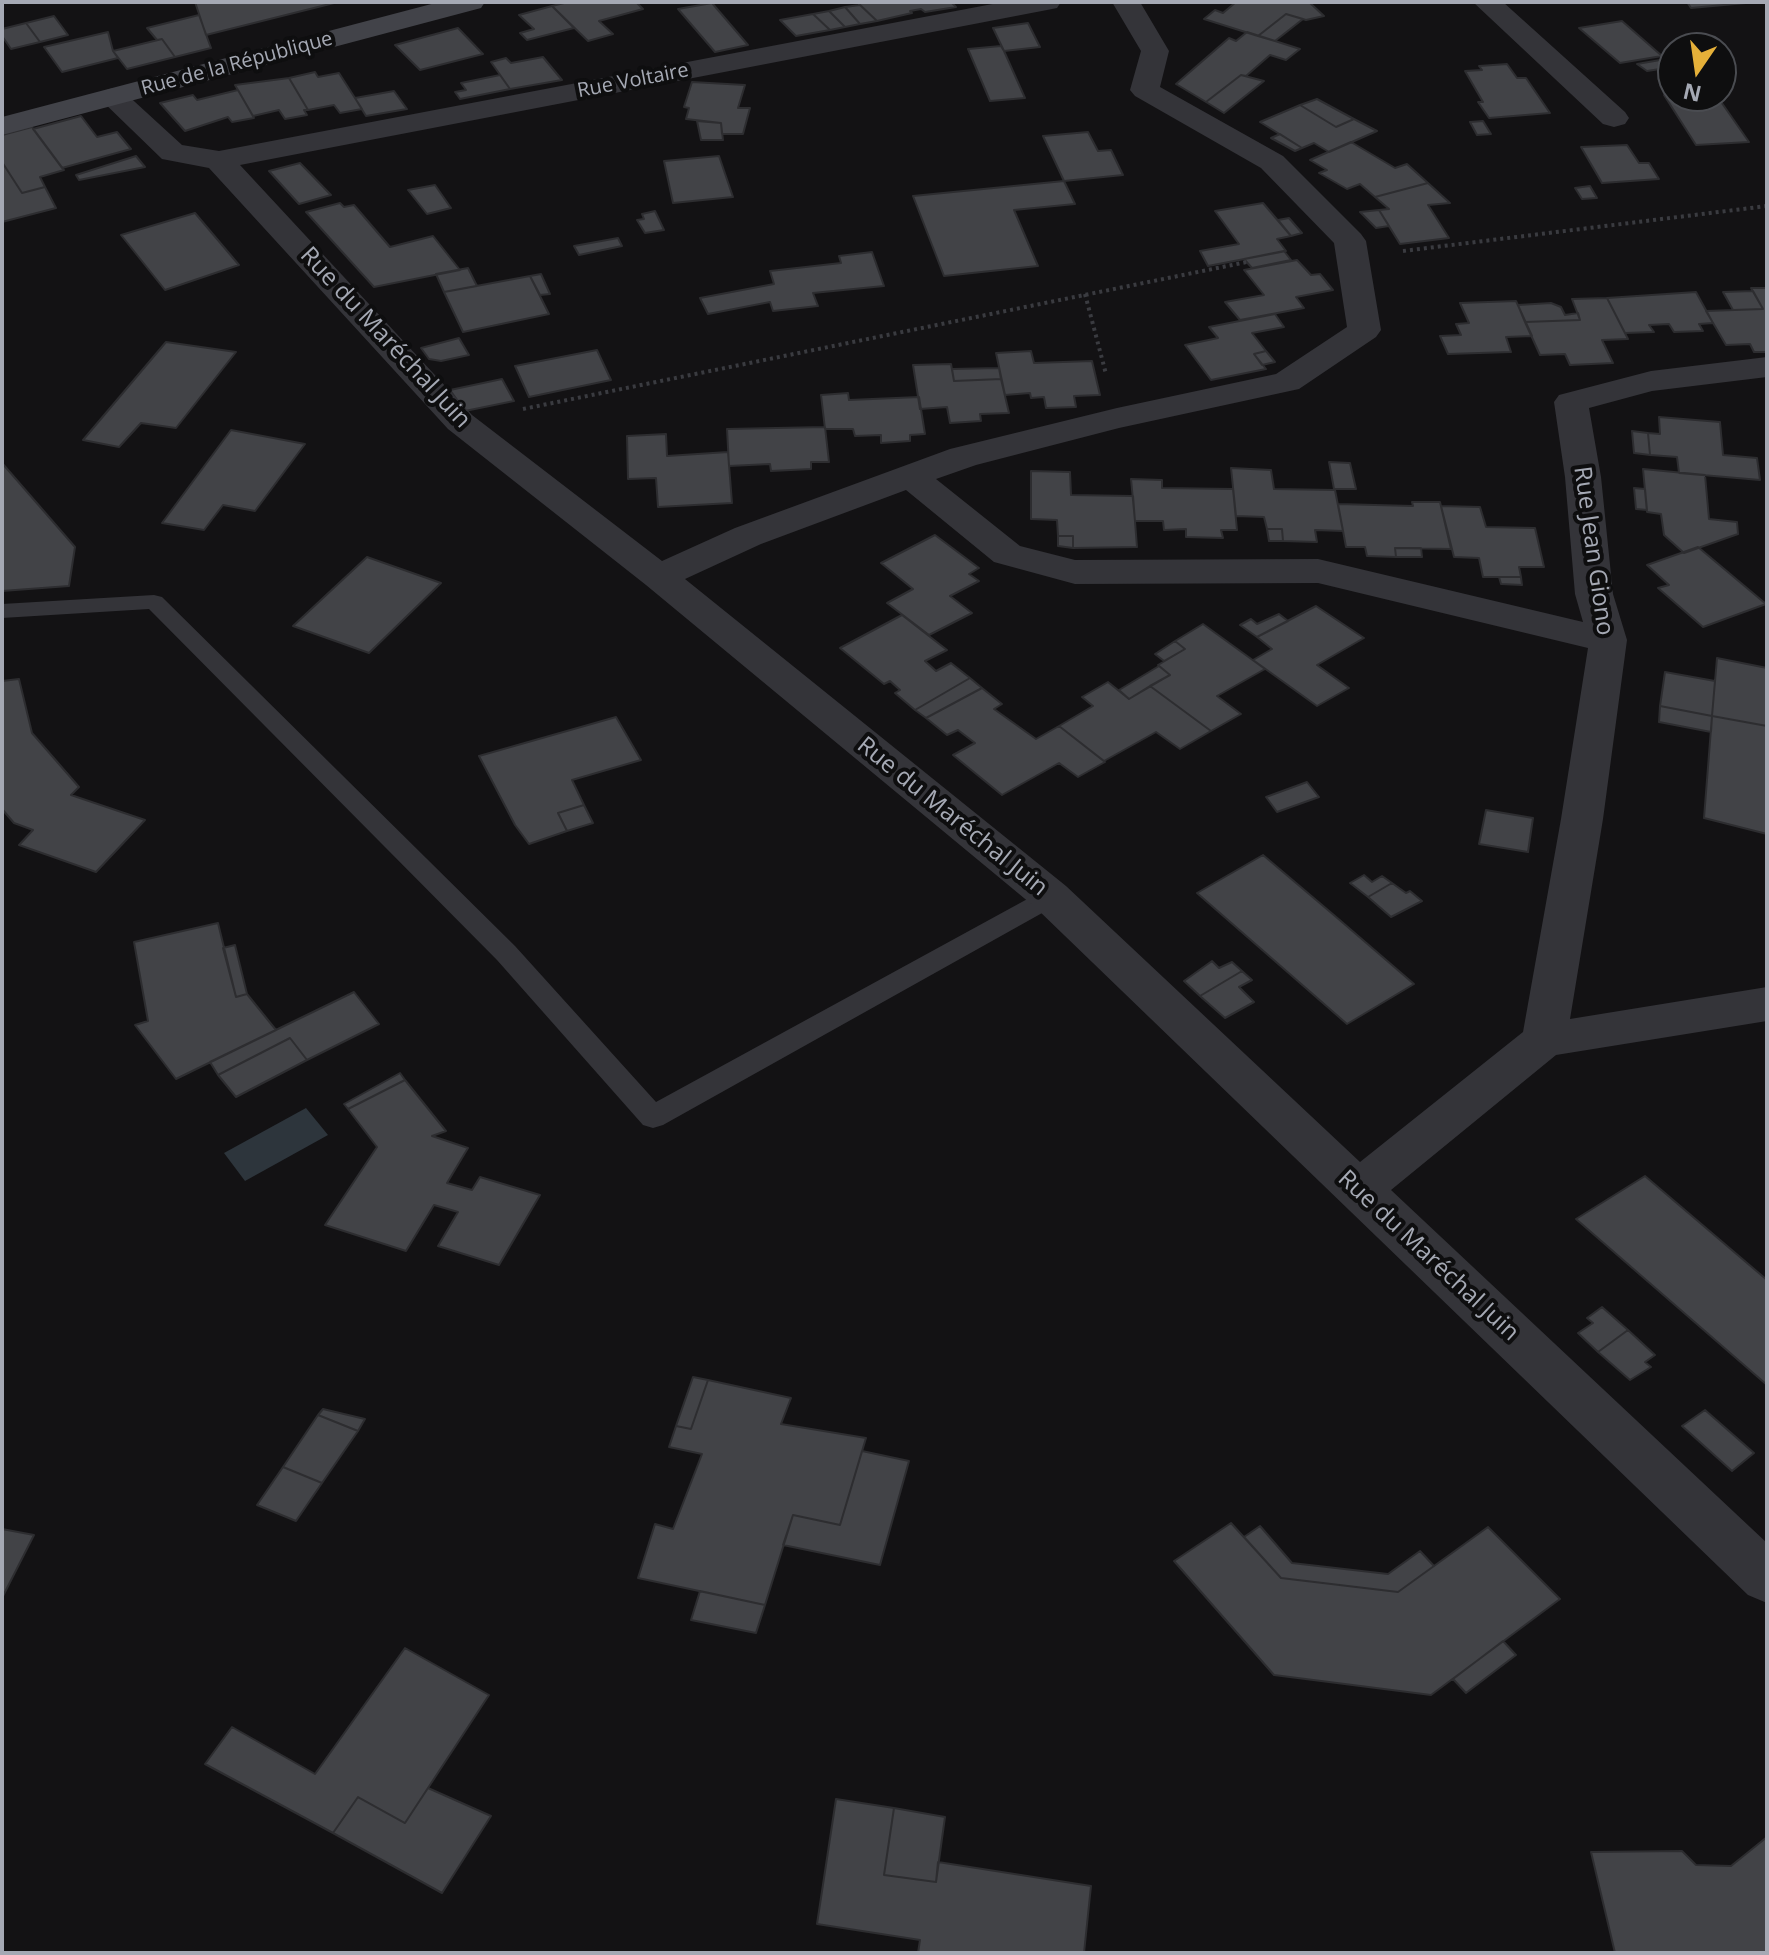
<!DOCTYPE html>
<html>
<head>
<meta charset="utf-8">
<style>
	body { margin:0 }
	#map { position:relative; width:1769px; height:1955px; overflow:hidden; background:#131214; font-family:"Open Sans",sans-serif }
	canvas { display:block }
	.frame { position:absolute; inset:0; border:4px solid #a5a9b4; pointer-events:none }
	.north { position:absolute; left:1657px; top:32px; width:80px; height:80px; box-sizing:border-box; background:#0e0e0f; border:2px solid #4a4c51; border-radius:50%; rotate:193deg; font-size:22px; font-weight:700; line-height:32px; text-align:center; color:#a5a9b4 }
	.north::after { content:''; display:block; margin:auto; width:28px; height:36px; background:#e5b039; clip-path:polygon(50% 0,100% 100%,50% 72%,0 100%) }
</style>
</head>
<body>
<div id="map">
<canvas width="1769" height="1955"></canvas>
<div class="frame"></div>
<div class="north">N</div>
</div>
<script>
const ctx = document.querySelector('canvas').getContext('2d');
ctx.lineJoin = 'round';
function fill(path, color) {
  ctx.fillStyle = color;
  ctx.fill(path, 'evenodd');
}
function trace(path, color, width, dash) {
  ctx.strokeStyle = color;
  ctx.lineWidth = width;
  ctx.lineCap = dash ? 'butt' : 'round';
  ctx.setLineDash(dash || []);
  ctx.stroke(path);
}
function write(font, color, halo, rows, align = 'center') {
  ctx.font = font + ' "Open Sans",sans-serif';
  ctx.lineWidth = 8;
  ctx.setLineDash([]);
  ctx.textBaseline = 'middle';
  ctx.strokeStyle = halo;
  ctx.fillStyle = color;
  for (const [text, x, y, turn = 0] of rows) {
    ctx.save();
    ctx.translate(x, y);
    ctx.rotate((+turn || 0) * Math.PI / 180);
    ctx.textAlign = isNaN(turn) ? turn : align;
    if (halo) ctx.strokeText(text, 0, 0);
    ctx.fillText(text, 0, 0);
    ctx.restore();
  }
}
fill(new Path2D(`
	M306 1108 328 1135 245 1181 224 1153Z`), '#2d353c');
const building = new Path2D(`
	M195 2H338L206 35Z
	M568 2H636L643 9 599 21 613 34 588 41 552 6Z
	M857 2H951L956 7 925 12 921 9 910 11 912 13 877 21Z
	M1236 2H1309L1324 16 1306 20 1286 14 1258 36 1204 19 1215 10 1223 13Z
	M1687 2H1757L1691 8Z
	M712 3 748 45 715 52 678 9Z
	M860 5 877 21 860 24 845 7Z
	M552 6 574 28 527 40 520 33 534 29 519 15Z
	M845 7 860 24 845 27 829 11Z
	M829 11 845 27 830 30 813 14Z
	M813 14 830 30 796 36 780 20Z
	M1286 14 1303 19 1275 41 1258 36Z
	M199 15 211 48 175 57 162 39 157 40 147 28Z
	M54 16 68 35 40 42 26 23Z
	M1622 21 1662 56 1620 63 1579 28Z
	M26 23 40 42 11 49 2 36V29Z
	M1028 23 1040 47 1004 51 993 28Z
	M458 28 483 54 420 70 395 45Z
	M108 32 113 51 118 58 62 72 44 47Z
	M1247 32 1300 49 1286 60 1270 55 1246 76 1241 75 1206 102 1176 84 1229 38 1236 41Z
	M162 39 175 57 127 69 113 51Z
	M1001 46 1004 51 1025 98 990 101 968 49Z
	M543 57 562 80 510 89 491 62 506 58 511 63Z
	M1666 59 1673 62V67L1647 71 1637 64Z
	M1507 64 1517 78H1526L1550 113 1489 118 1478 102H1483L1465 71 1482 70 1479 66Z
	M315 72 318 77 339 73 362 109 340 113 334 105 308 110 289 78Z
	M500 75 510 89 460 99 455 92 466 90 461 83Z
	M1241 75 1264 81 1224 113 1206 102Z
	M289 78 308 110H304L307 115 285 119 279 110 253 116 235 85Z
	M692 82 745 85 738 108H750L743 134H722L721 123 686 119 689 108 684 107Z
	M238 90 254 118 232 122 228 117 185 131 160 103 193 95 197 100Z
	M394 91 407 109 366 116 355 98Z
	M1664 95 1717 96 1749 142 1696 145Z
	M1317 99 1354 119 1336 127 1300 105Z
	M1300 105 1336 127 1354 119 1377 131 1329 152 1314 143 1302 148 1260 122Z
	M81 116 97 137 117 132 131 149 62 168 33 129Z
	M697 121 721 123 723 140H701Z
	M1483 121 1491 134 1477 135 1470 122Z
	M32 127 64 170 40 177 45 187 22 193 2 162V135Z
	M1088 132 1098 151 1111 150 1123 175 1064 181 1043 136Z
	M1280 134 1302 148 1295 151 1271 138Z
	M1351 142 1395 168 1407 164 1428 183 1375 197 1360 184 1347 189 1319 173 1327 170 1310 160Z
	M1627 145 1639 163H1649L1659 179 1602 183 1581 147Z
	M136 156 145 167 79 180 76 175Z
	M719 156 733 197 673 203 664 161Z
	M2 162 22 193 45 187 56 208 2 222Z
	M300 163 331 195 299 204 269 171Z
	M1064 181 1075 204 1014 210 1038 266 944 276 913 196Z
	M1428 183 1450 203 1428 205 1449 238 1400 244 1379 210 1389 209 1375 197Z
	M435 185 451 208 427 214 408 190Z
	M1590 186 1597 198 1582 199 1575 188Z
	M340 203 344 207 354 205 390 247 433 236 460 270 374 287 306 212Z
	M1263 203 1291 236 1277 239 1286 251 1208 266 1200 251 1239 244 1215 211Z
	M1379 210 1389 226 1376 228 1360 212Z
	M655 211 664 230 645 233 637 220 644 219 642 214Z
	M195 213 239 265 165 290 121 235Z
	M1289 218 1302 233 1291 236 1278 220Z
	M618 238 622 246 579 255 574 246Z
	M1284 251 1291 260 1252 268 1244 259Z
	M872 252 884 286 813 293 818 306 773 311 770 302 708 314 700 298 774 284 770 271 841 263 839 256Z
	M1297 260 1311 275 1320 274 1333 290 1296 297 1304 308 1240 320 1225 302 1264 295 1244 270Z
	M468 268 477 286 444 292 436 274Z
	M541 274 550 294 540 295 530 276Z
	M530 276 549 314 463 332 444 292Z
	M1751 288H1767V352H1754L1750 344 1726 345 1706 311 1763 309Z
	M1753 291 1763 309 1733 310 1723 292Z
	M1696 292 1713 323 1699 324 1703 331 1674 332 1669 324 1649 325 1654 332 1625 333 1607 298Z
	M1607 298 1628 339 1602 340 1613 363 1570 365 1565 354 1540 355 1525 322 1580 320 1572 299Z
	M1516 301 1532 336 1506 337 1511 352 1448 354 1440 336 1461 335 1456 324 1469 323 1460 303Z
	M1551 303 1561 307 1565 315 1578 313 1580 320 1525 322 1518 305Z
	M1275 314 1284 327 1252 333 1266 351 1254 354 1266 369 1211 380 1185 345 1218 338 1209 327Z
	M459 338 469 355 441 361 429 359 421 348Z
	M166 342 236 352 176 428 141 423 119 447 83 440Z
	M597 350 611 380 529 397 515 366Z
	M1031 351 1034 363 1092 361 1100 395 1074 396 1076 407 1046 408 1044 397 1031 398 1030 393 1005 395 996 353Z
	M1266 351 1275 362 1262 365 1254 354Z
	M951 364 954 381 1001 379 1009 413 980 414 981 421 950 423 947 407 920 409 913 365Z
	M999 368 1001 379 954 381 952 369Z
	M502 379 514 401 465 411 450 390Z
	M848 393 849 400 919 397 925 434 910 435V441L881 443V435L855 436 853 429H825L821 395Z
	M1659 417 1720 422 1723 455 1757 458 1760 480 1679 473 1677 457 1650 455 1648 433 1660 434Z
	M825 427 829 462H811V469L771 471 770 464 729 466 727 429Z
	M231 430 305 444 255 511 223 505 204 530 162 523Z
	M1632 431 1648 433 1650 455 1634 453Z
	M666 434 667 456 728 452 732 503 658 507 656 478 628 479 627 436Z
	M1329 462 1350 463 1356 489H1334Z
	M2 463 75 547 69 586 2 591Z
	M1231 468 1271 470 1274 489 1335 490 1343 531 1315 530 1317 542 1283 541 1282 529H1267L1264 517 1236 516Z
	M1643 469 1705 475 1709 519 1737 522 1738 534 1684 553 1664 535 1661 514 1647 512Z
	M1031 471 1070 472 1071 495 1133 496 1137 547 1073 548V536H1058L1057 520 1031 519Z
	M1131 479 1162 480V488L1233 489 1237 530H1221L1223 538 1186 537V529L1164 530 1163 521H1135Z
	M1634 488 1645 489 1647 510 1636 509Z
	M1412 502H1440L1451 549 1395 548 1396 557 1367 556 1365 547H1346L1338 504 1413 506Z
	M1441 506 1480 507 1486 527 1535 528 1544 567H1519L1521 577H1483L1479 558 1454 557Z
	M1267 529H1282L1283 541H1269Z
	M935 535 979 568 969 574 979 581 950 596 972 613 929 635 887 603 913 589 881 563Z
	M1058 536H1073V548L1058 546Z
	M1698 547 1766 604 1703 627 1658 588 1669 585 1647 565Z
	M1395 548H1421L1422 557H1396Z
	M367 557 441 583 369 653 293 626Z
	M1499 577H1521L1522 585 1501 584Z
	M1316 606 1364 638 1317 665 1349 688 1317 706 1253 660 1272 649 1257 637Z
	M1279 614 1288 621 1257 637 1240 625 1251 619 1257 624Z
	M902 615 947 650 925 661 936 671 951 663 970 678 915 710 895 693 900 690 890 681 884 684 840 648Z
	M1203 624 1265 669 1217 696 1241 714 1211 731 1150 686 1170 675 1158 665 1185 649 1175 641Z
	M1175 641 1185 649 1164 661 1155 654Z
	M1717 658 1767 668V726L1712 716Z
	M1159 666 1170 675 1129 699 1119 690Z
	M1665 672 1715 681 1712 716 1660 706Z
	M970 678 982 688 926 718 915 710Z
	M19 679 32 733 79 787 71 795 145 820 96 872 19 845 33 830 14 823 2 809V681Z
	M1108 682 1129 699 1150 686 1211 731 1180 749 1156 732 1104 761 1059 726 1093 706 1082 697Z
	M982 688 1002 704 994 709 1036 739 1059 726 1105 762 1078 777 1059 763 1002 795 953 755 975 743 958 730 947 735 926 718Z
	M1660 706 1712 716 1711 732 1659 722Z
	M1712 716 1767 726V834L1704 818Z
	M616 717 641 760 572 780 584 805 558 813 567 831 529 844 515 825 479 756Z
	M1307 782 1319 797 1277 812 1266 797Z
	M584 805 593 823 567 831 558 813Z
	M1486 810 1533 818 1528 852 1479 844Z
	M1263 855 1335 916 1414 984 1347 1024 1197 893Z
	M1364 875 1372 882 1382 876 1392 883 1368 897 1350 883Z
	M1392 883 1406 893 1410 891 1422 901 1391 917 1368 897Z
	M218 923 236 997 247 994 276 1030 176 1079 135 1025 148 1021 134 942Z
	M235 945 247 994 236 997 223 948Z
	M1212 961 1219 968 1232 962 1242 971 1200 996 1184 981Z
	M1242 971 1252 980 1239 987 1254 1002 1225 1018 1200 996Z
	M354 992 379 1024 307 1060 290 1038 218 1075 210 1062Z
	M290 1038 307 1060 236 1097 218 1075Z
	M400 1073 405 1080 348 1109 344 1104Z
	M405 1080 446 1131 432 1136 468 1148 447 1183 472 1190 480 1177 540 1195 499 1265 438 1246 458 1212 434 1205 406 1251 325 1225 377 1147 348 1109Z
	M1645 1176 1767 1280V1385L1576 1219Z
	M1602 1307 1628 1330 1598 1352 1578 1333 1593 1323 1587 1318Z
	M1628 1330 1655 1355 1645 1362 1651 1367 1630 1380 1598 1352Z
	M693 1377 708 1380 691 1429 676 1426Z
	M708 1380 791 1398 781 1424 866 1438 840 1525 793 1515 765 1605 638 1578 655 1524 673 1529 702 1454 669 1447 676 1426 691 1429Z
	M323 1409 365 1419 358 1431 318 1415Z
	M1705 1410 1754 1453 1732 1471 1682 1426Z
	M318 1415 358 1431 322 1483 283 1467Z
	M862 1451 909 1461 880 1565 783 1545 793 1515 840 1525Z
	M283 1467 322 1483 296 1521 257 1505Z
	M1231 1523 1281 1578 1398 1592 1488 1527 1560 1599 1431 1695 1274 1675 1174 1561Z
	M1260 1526 1292 1563 1388 1574 1420 1551 1434 1566 1398 1592 1281 1578 1244 1537Z
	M2 1529 34 1535 2 1598Z
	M700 1591 765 1605 756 1633 691 1620Z
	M1503 1641 1516 1655 1466 1693 1453 1679Z
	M405 1648 489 1695 405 1823 358 1797 333 1833 205 1764 232 1727 315 1774Z
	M428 1788 491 1816 442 1893 333 1833 358 1797 405 1823Z
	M836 1799 894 1808 884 1875 936 1882 938 1862 1091 1886 1084 1953H918L920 1940 817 1924Z
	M894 1808 945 1817 936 1882 884 1875Z
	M1767 1837V1953H1615L1591 1852 1682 1851 1696 1865 1731 1866Z`);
fill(building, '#424347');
trace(building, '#2d2d30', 2);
trace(new Path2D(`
	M1403 251 1767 206
	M1085 294 1106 374
	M523 409 1247 262`), '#3a3b40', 4, [3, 4]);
fill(new Path2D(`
	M154 595 162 597 515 946 656 1102 1042 891 1051 888 1060 891 1064 897 1060 903 663 1125 653 1128 643 1125 497 960 149 609 2 618V604Z`), '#343439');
fill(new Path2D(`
	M1003 2H1061L1057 8 1047 10 240 165 472 415 662 561 735 528 950 449 1117 408 1276 374 1347 327 1334 243 1261 168 1135 96 1130 90 1141 51 1112 2H1140L1169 51 1160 87 1283 156 1361 234 1366 241 1381 330 1376 337 1299 389 1119 428 976 465 936 479 1020 546 1075 560 1318 559 1583 622 1575 594 1565 477 1554 402 1559 395 1651 371 1767 357V377L1652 391 1589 408 1601 477 1613 594 1627 640 1603 819 1570 1019 1767 987V1021L1556 1055 1391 1190 1767 1543V1603L1748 1595 1036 908 646 585 448 429 209 168 162 159 98 97 103 91 113 88 123 91 182 145 219 151ZM906 490 994 562 1075 584 1318 583 1588 648 1561 819 1523 1032 1360 1162 1066 886 685 579 761 544Z
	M1473 2H1503L1625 112 1629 118 1625 124 1614 127 1603 124Z`), '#343439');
fill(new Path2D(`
	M439 2H485L481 8 2 135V117Z`), '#424349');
write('20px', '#a5a9b4', '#0e0e0f', [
	["Rue de la République",237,64,-15],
	["Rue Voltaire",633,81,-11]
]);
write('24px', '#a5a9b4', '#0e0e0f', [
	["Rue du Maréchal Juin",385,338,47],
	["Rue Jean Giono",1593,551,82],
	["Rue du Maréchal Juin",952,817,39],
	["Rue du Maréchal Juin",1428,1256,43]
]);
</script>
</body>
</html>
